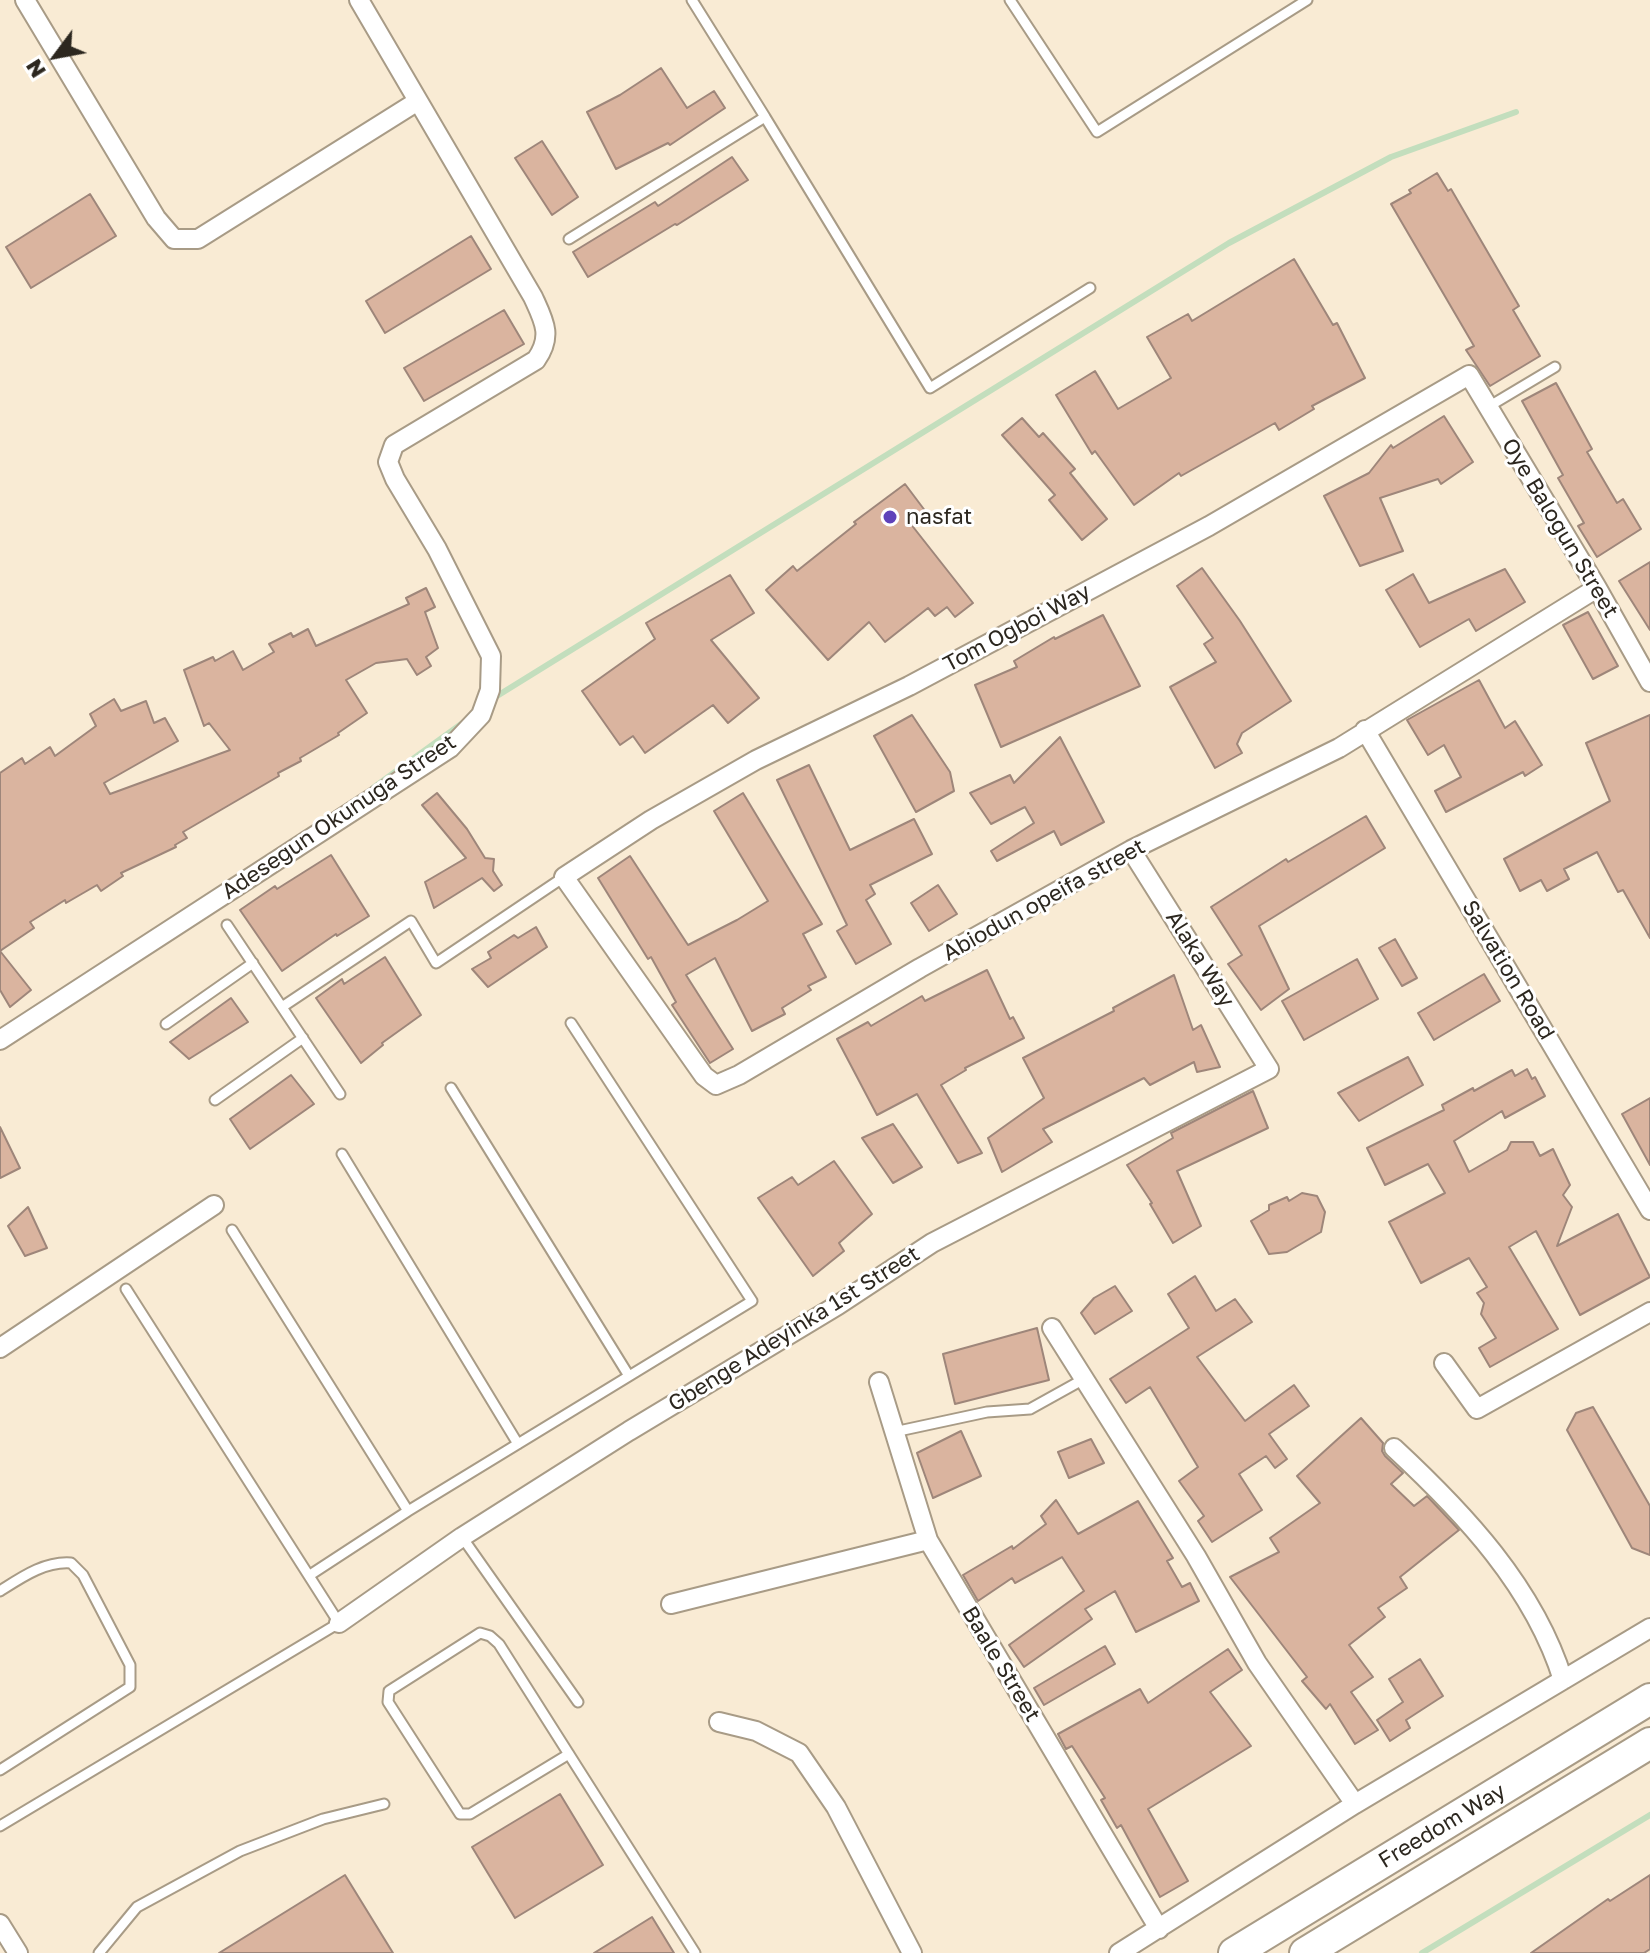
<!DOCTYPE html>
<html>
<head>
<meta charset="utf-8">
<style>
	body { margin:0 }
	#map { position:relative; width:1650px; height:1953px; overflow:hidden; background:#f9ebd4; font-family:"Golos Text",sans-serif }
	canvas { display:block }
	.north { position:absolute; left:16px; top:16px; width:80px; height:80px; -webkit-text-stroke:6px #fff; paint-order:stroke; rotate:238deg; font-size:22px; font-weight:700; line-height:32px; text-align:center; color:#2c271f }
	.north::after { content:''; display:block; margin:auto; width:28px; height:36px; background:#2c271f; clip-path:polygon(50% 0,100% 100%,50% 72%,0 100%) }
</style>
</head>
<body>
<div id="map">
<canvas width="1650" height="1953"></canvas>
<div class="north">N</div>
</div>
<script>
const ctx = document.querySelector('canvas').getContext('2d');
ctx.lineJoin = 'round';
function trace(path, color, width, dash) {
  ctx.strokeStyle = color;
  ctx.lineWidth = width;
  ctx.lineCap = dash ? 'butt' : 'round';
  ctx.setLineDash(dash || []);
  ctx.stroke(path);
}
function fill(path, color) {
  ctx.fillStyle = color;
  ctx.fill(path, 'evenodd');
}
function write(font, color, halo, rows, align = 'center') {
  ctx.font = font + ' "Golos Text",sans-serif';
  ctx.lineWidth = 6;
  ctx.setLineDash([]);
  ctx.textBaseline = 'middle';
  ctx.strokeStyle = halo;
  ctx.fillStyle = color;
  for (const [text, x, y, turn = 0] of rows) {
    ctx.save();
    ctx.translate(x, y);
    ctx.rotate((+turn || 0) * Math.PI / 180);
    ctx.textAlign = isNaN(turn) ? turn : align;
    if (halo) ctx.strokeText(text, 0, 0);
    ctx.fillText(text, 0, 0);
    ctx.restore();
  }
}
trace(new Path2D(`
	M497 696 1229 243 1391 157 1516 112
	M373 788 464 722
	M1422 1953 1650 1815`), '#c3debd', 6);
const building = new Path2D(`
	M661 68 687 108 714 91 725 108 670 145 668 143 616 169 587 112 620 95Z
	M542 141 578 197 552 215 515 158Z
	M732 157 748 180 677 225 675 224 588 277 573 252 655 202 658 206Z
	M1437 173 1448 191 1451 189 1519 306 1513 310 1540 356 1490 386 1466 350 1474 346 1391 204 1411 193 1409 190Z
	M90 194 116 236 31 288 6 247Z
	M471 236 491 269 385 333 366 301Z
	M1294 259 1333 325 1337 323 1365 378 1312 406 1314 409 1279 430 1275 423 1181 476 1179 473 1134 505 1095 451 1092 454 1056 395 1095 371 1118 409 1171 378 1147 337 1188 314 1192 321Z
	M504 310 524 344 424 401 404 368Z
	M1556 383 1592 449 1587 452 1617 503 1623 499 1641 529 1597 557 1578 526 1584 523 1558 478 1563 475 1522 401Z
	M1444 416 1473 462 1441 484 1438 479 1380 498 1403 551 1360 566 1324 496 1369 473 1391 445 1393 448Z
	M1022 418 1039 437 1043 433 1075 469 1070 473 1107 519 1082 540 1049 500 1055 495 1002 435Z
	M905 484 926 512 910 523 973 603 955 617 947 607 935 616 928 608 885 642 869 622 828 660 766 590 793 566 797 571 856 524 854 522Z
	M1650 562V630L1619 581Z
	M1202 568 1240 621 1291 701 1242 733 1237 744 1242 753 1215 768 1170 687 1216 662 1204 644 1213 638 1177 586Z
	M1505 569 1525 602 1476 631 1469 619 1420 647 1386 590 1413 574 1429 603Z
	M730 575 754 613 711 640 759 698 728 723 713 705 645 753 633 736 620 745 582 691 655 639 646 623Z
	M426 588 435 607 425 612 438 648 426 657 431 666 417 675 407 659 376 663 346 680 367 713 338 733 339 735 300 758 301 761 278 773 279 776 183 832 187 838 175 845 176 847 121 873 123 876 101 891 97 885 66 903 65 900 30 922 34 928 0 951 31 990 10 1007 0 990V773L22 758 25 764 50 747 55 756 96 726 90 714 114 699 121 711 146 701 154 723 165 718 178 741 104 783 110 794 230 750 209 723 204 726 184 670 213 657 215 661 233 651 243 670 274 652 269 644 291 633 293 637 308 629 316 646 409 604 406 598Z
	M1588 612 1618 666 1593 679 1563 625Z
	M1103 615 1140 686 1001 747 975 685 1017 667 1014 661 1054 637 1055 639Z
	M1479 680 1505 728 1515 721 1542 765 1525 776 1523 772 1446 812 1435 791 1461 777 1444 745 1428 755 1407 720Z
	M912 715 950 772 954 791 916 812 874 736Z
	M1650 715V938L1623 890 1618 892 1597 852 1564 869 1569 879 1547 891 1541 880 1520 891 1504 859 1610 801 1586 743Z
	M1060 737 1104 822 1061 845 1054 831 997 861 991 851 1034 823 1025 807 991 824 970 793 1010 775 1014 783Z
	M809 765 850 850 914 819 932 854 870 885 875 894 866 900 891 944 856 964 837 931 847 925 777 780Z
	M437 793 467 829 485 858 494 859 493 871 502 885 494 891 482 878 434 908 425 882 466 858 422 805Z
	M743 793 822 924 803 934 826 977 808 986 811 990 782 1008 785 1014 752 1031 715 958 686 975 733 1049 710 1063 672 1005 676 1002 651 957 648 959 598 878 630 856 688 945 737 920 768 901 714 811Z
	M1366 816 1385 848 1259 926 1289 989 1261 1010 1228 964 1242 955 1211 907 1286 859 1288 862Z
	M331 855 369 916 337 936 336 934 282 971 240 910 275 886 277 889Z
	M938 885 957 914 929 931 911 903Z
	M536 927 547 947 488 987 472 969 491 958 488 952 514 935 518 938Z
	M1395 939 1417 978 1402 986 1379 948Z
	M385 957 421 1015 382 1043 383 1045 361 1063 316 998 342 979 344 984Z
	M1357 959 1378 999 1304 1040 1282 1001Z
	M987 970 1010 1019 1013 1017 1024 1038 965 1068 966 1070 941 1085 982 1153 958 1163 917 1094 877 1115 837 1039 868 1022 871 1026 922 996 925 1001Z
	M1484 974 1500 1001 1434 1040 1418 1013Z
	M1174 975 1193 1030 1201 1025 1220 1067 1197 1072 1194 1062 1150 1085 1144 1078 1043 1129 1052 1142 1002 1172 988 1138 1044 1098 1023 1058 1114 1011 1113 1008Z
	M231 998 248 1022 189 1059 170 1042Z
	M1408 1057 1423 1085 1359 1121 1338 1093Z
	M1527 1069 1532 1079 1535 1077 1545 1096 1505 1118 1502 1111 1454 1141 1469 1172 1507 1150 1511 1142H1533L1540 1156 1553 1149 1570 1185 1563 1195 1572 1207 1557 1246 1618 1214 1650 1277 1580 1315 1536 1231 1509 1247 1558 1329 1490 1367 1479 1348 1496 1338 1481 1314 1484 1303 1477 1293 1487 1287 1469 1258 1421 1283 1389 1222 1445 1193 1428 1164 1385 1185 1367 1148 1444 1110 1442 1105 1473 1088 1474 1091 1512 1070 1515 1076Z
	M291 1075 314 1104 250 1149 230 1119Z
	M1253 1091 1268 1128 1177 1171 1201 1226 1173 1243 1150 1204 1152 1203 1127 1165 1173 1138 1171 1133Z
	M1650 1098V1165L1622 1114Z
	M893 1124 922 1167 893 1183 862 1138Z
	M0 1127 20 1168 0 1178Z
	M834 1161 872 1214 839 1243 844 1251 813 1276 758 1198 792 1177 798 1185Z
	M1302 1193 1317 1196 1325 1212 1321 1232 1287 1252 1269 1254 1251 1221 1269 1210V1205L1287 1197 1289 1201Z
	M28 1207 47 1248 25 1256 8 1226Z
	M1195 1276 1216 1311 1235 1299 1252 1322 1197 1357 1245 1421 1294 1385 1309 1406 1269 1434 1287 1459 1275 1468 1266 1456 1239 1474 1262 1510 1212 1542 1198 1521 1204 1516 1179 1481 1198 1467 1150 1387 1126 1403 1110 1379 1189 1328 1168 1294Z
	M1115 1286 1132 1311 1095 1334 1081 1313 1094 1298Z
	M1037 1328 1049 1380 955 1404 943 1354Z
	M1593 1407 1650 1506V1555L1632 1548 1567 1430 1576 1413Z
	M1361 1418 1383 1443 1382 1451 1385 1456 1403 1473 1391 1484 1414 1506 1427 1496 1459 1530 1400 1577 1407 1588 1378 1608 1385 1617 1349 1645 1373 1677 1351 1692 1378 1730 1355 1744 1330 1704 1326 1709 1302 1681 1307 1677 1230 1577 1279 1552 1270 1538 1320 1503 1297 1476Z
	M961 1431 981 1476 933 1498 917 1453Z
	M1091 1439 1104 1463 1069 1478 1058 1452Z
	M1056 1500 1078 1534 1138 1501 1173 1558 1167 1561 1182 1587 1190 1583 1199 1601 1136 1632 1115 1591 1085 1609 1092 1619 1024 1667 1009 1645 1084 1591 1062 1557 1015 1583 1012 1578 978 1601 963 1575 1012 1546 1013 1549 1046 1524 1041 1516Z
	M1105 1646 1115 1664 1044 1705 1034 1688Z
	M1228 1649 1242 1670 1210 1692 1251 1746 1148 1809 1188 1881 1160 1897 1121 1825 1117 1828 1101 1800 1105 1798 1072 1746 1066 1749 1058 1734 1140 1689 1148 1703Z
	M1420 1659 1443 1696 1406 1720 1410 1728 1390 1741 1377 1720 1403 1702 1389 1679Z
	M560 1794 603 1865 515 1918 472 1847Z
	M345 1875 393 1953H219Z
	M1650 1875V1949L1644 1953H1531L1608 1899 1610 1901Z
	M652 1917 674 1953H594Z`);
fill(building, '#dab49f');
trace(building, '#9e867a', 2);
const service = new Path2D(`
	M1010 0 1097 132 1307 0
	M765 117 930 388 1090 288
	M569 239 765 117 692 0
	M1488 407 1555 367
	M227 925 340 1094
	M282 1007 411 921 436 963 564 877
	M166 1024 253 963
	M451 1088 629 1376
	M215 1100 303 1038
	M342 1154 518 1444
	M232 1230 408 1511
	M894 1432 987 1412 1030 1409 1084 1379
	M462 1537 578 1702
	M310 1575 408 1511 752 1301 571 1023
	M0 1591C22 1577 45 1561 71 1563L83 1575 130 1665V1687L0 1770
	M569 1754 470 1814H460L388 1702 389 1691 480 1633 490 1636 499 1644 695 1953
	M0 1826 339 1623 126 1289
	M99 1953 137 1907 240 1851 323 1819 384 1804`);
const minor = new Path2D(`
	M25 0 156 218 174 239H198L418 101
	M1597 588 1339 748 1131 850 920 968 739 1075 716 1085 704 1076 564 877 651 820 756 760 909 686 1209 526 1469 375 1597 588 1650 682
	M1365 730 1650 1210
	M0 1040 450 748 481 715 490 690 491 656 437 549 395 479 388 462 394 445 536 360C553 336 544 321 533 297L359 0
	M1052 1328 1196 1556 1257 1663 1355 1804
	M0 1348 214 1205
	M1444 1363 1477 1409 1650 1312
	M879 1382 928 1540 1159 1929
	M1394 1448C1464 1513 1534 1587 1563 1680
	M671 1604 928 1540
	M339 1623 462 1537 629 1431 838 1305 932 1243 1269 1069 1131 850
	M719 1722 756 1731 799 1753 836 1807 912 1953
	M0 1924 18 1953
	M1119 1953 1355 1804 1650 1628`);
const primary = new Path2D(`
	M1234 1953 1650 1699
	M1305 1953 1650 1743`);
trace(service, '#a89b86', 13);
trace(minor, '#a89b86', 22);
trace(primary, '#a89b86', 34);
trace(service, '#fff', 9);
trace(minor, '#fff', 18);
trace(primary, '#fff', 30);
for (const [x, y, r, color] of [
	[890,517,8,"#5f42ba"]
]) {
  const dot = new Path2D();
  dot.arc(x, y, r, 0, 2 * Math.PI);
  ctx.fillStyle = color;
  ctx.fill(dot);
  trace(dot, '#fff', 3);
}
write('22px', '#2c271f', '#fff', [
	["nasfat",906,517]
], 'left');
write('22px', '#2c271f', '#fff', [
	["Oye Balogun Street",1560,528,59],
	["Tom Ogboi Way",1017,628,-28],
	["Adesegun Okunuga Street",339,817,-34],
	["Abiodun opeifa street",1044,900,-29],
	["Alaka Way",1200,959,58],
	["Salvation Road",1508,970,59],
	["Gbenge Adeyinka 1st Street",794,1329,-32],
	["Baale Street",1001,1664,59],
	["Freedom Way",1442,1826,-31]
]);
</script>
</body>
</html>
